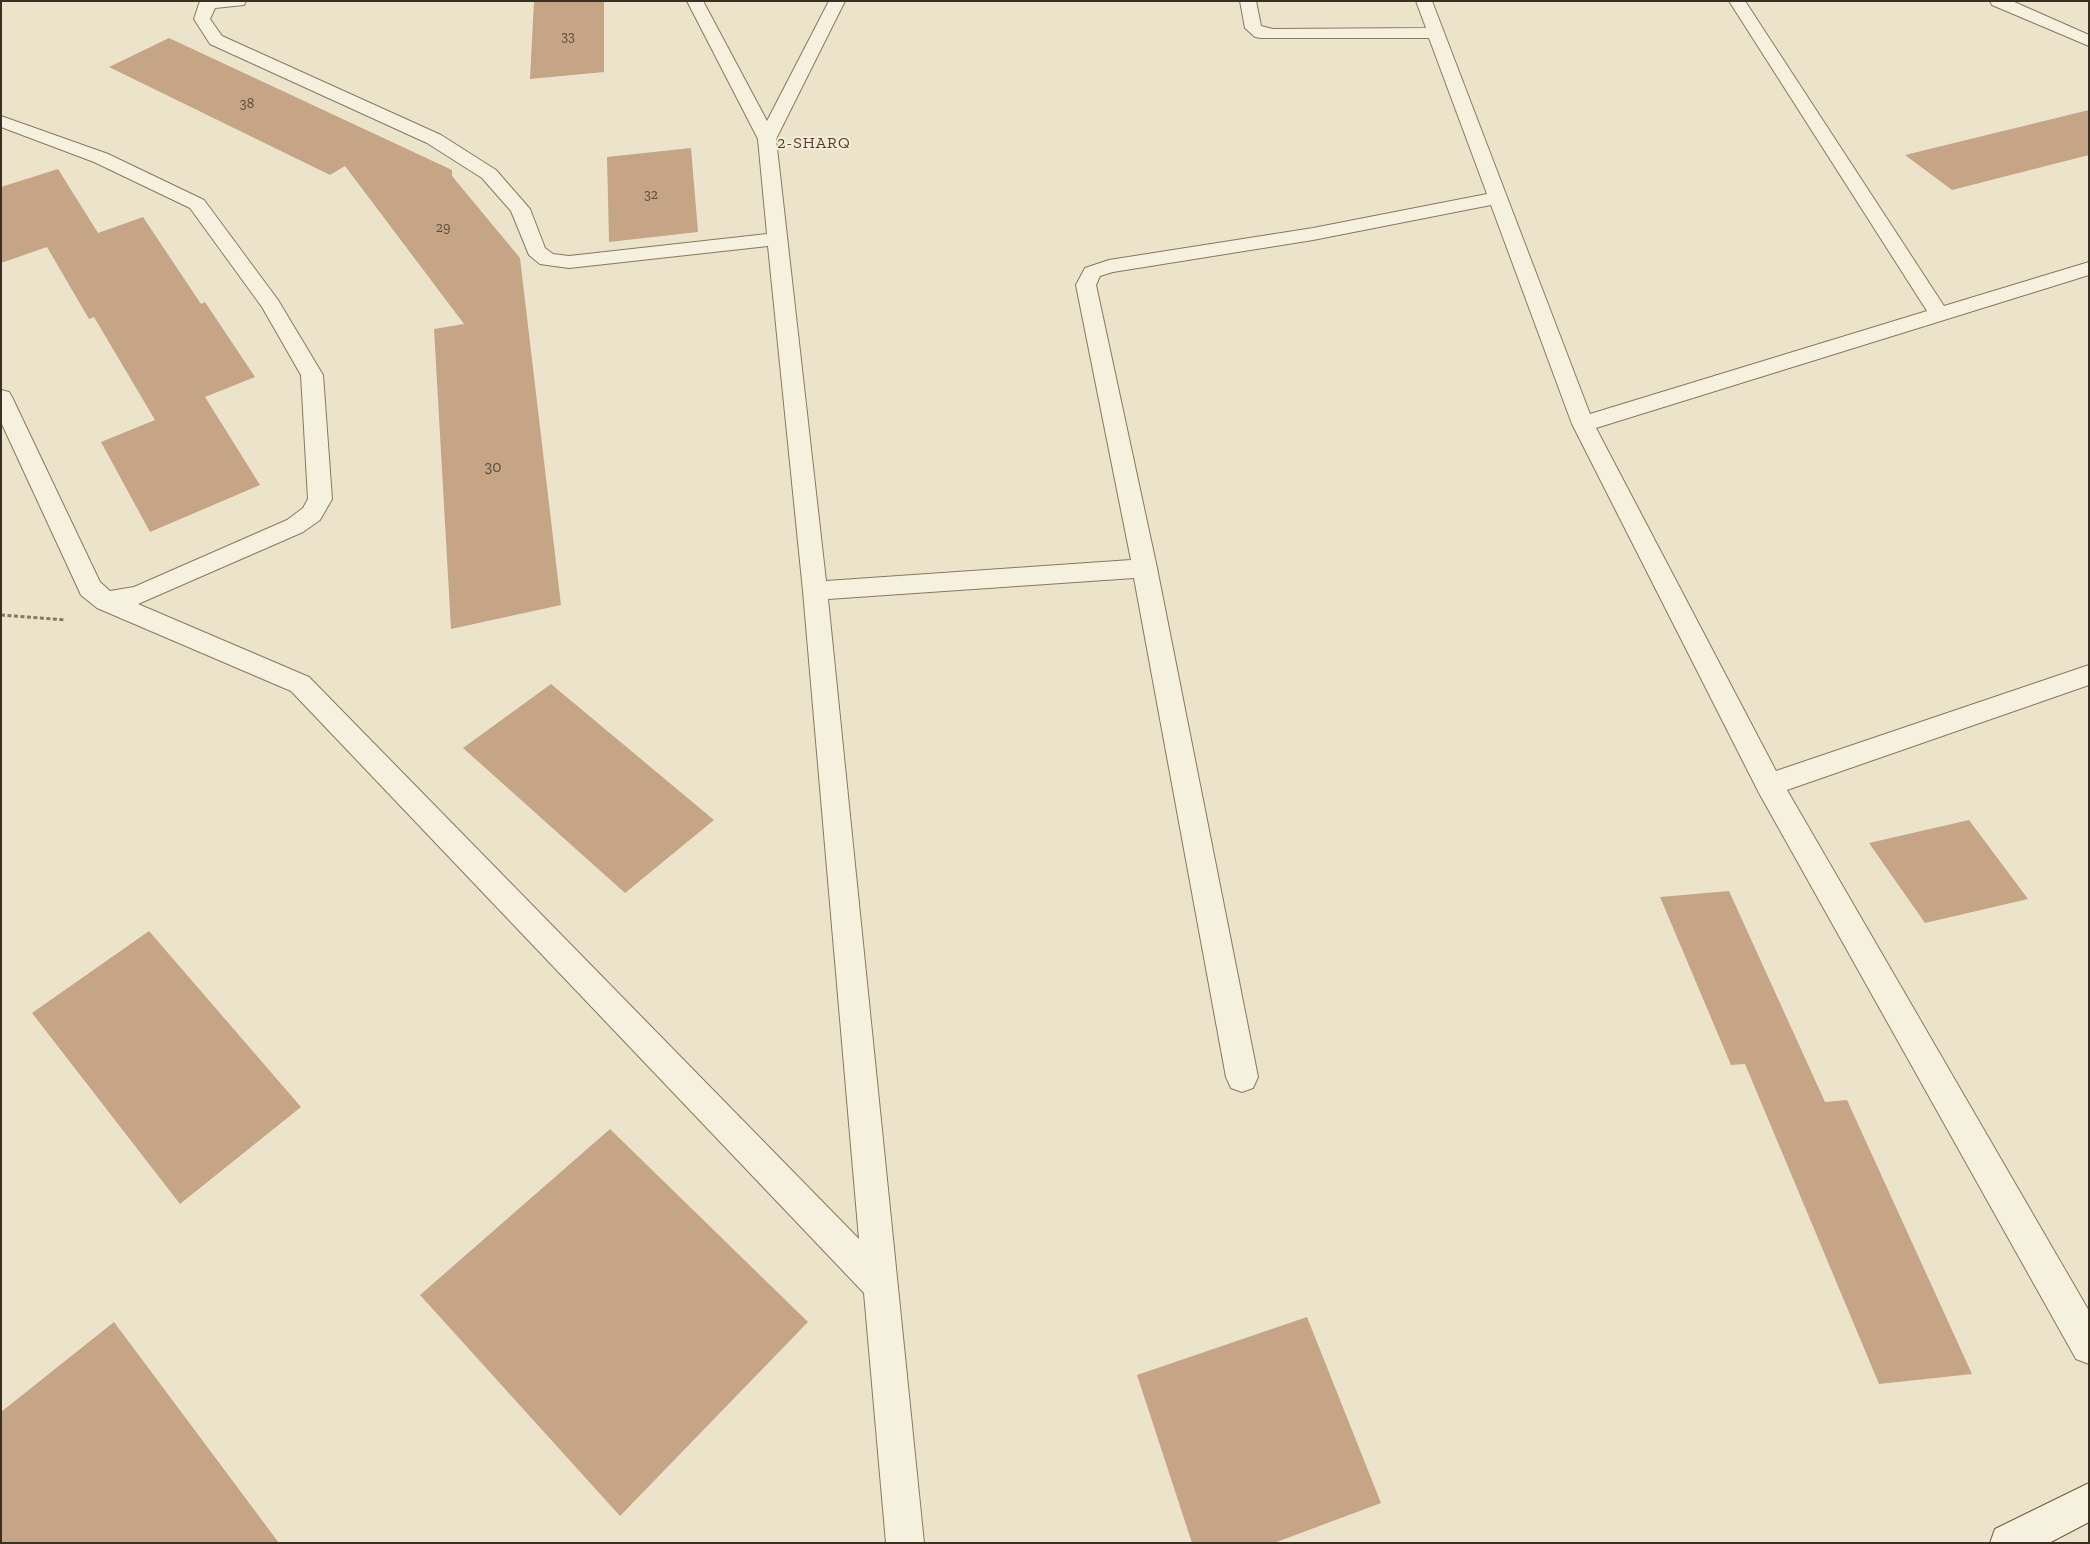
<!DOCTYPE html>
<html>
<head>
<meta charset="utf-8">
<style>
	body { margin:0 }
	#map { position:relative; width:2090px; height:1544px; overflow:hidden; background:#ebe4cb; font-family:"Zilla Slab",serif }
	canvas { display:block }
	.frame { position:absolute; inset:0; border:2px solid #392f23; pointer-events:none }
</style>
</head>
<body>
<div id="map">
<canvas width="2090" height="1544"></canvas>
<div class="frame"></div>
</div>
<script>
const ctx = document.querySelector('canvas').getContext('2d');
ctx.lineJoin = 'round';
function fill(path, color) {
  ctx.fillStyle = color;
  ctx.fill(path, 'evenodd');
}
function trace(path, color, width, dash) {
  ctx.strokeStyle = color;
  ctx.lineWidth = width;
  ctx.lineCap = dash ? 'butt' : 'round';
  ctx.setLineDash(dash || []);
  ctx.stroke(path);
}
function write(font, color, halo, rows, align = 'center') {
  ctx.font = font + ' "Zilla Slab",serif';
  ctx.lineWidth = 4;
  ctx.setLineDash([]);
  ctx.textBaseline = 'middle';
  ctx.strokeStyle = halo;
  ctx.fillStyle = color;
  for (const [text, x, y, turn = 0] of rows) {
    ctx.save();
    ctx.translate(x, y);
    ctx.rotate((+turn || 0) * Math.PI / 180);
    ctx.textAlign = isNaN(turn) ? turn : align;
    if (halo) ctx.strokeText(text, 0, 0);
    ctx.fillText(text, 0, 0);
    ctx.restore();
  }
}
fill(new Path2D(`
	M534 1H604V72L530 79Z
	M169 38 452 170V176L520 258 561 605 451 629 434 329 464 324 345 166 330 175 109 67Z
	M2089 110V155L1952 190 1905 155Z
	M691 148 698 232 609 242 607 157Z
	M58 169 98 233 143 217 201 304 205 302 255 377 205 397 260 485 150 532 101 442 155 420 94 317 89 319 47 247 1 263V187Z
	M551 684 714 820 625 893 463 748Z
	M1969 820 2028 899 1925 923 1869 843Z
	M1729 891 1825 1102 1847 1100 1972 1374 1879 1384 1745 1064 1731 1065 1660 897Z
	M149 931 301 1107 180 1204 32 1013Z
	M610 1129 808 1322 620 1516 420 1295Z
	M1307 1317 1381 1503 1274 1543H1192L1137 1375Z
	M114 1322 279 1543H1V1412Z`), '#c5a585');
const street = new Path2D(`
	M200 1H246L244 5 215 8 210 19 222 36 441 135 496 170 530 209 545 248 553 254 569 256 767 234 758 139 687 1H703L767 121 829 1H845L776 139 826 581 1131 560 1076 285 1085 268 1109 260 1313 228 1487 194 1429 38H1261L1255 37 1245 28 1240 1H1256L1261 26 1273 29 1426 28 1416 1H1432L1590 414 1927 311 1729 1H1745L1944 306 2089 262V275L1596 428 1776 771 2089 665V685L1787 790 2089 1311V1364L2076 1359 1759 793 1572 424 1491 205 1313 240 1113 272 1100 276 1096 285 1157 568 1258 1077 1253 1088 1242 1092 1231 1088 1226 1077 1134 578 828 599 924 1543H886L864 1293 291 691 97 608 81 595 1 422V390L9 392 12 397 100 582 110 591 134 587 287 520 303 508 308 499 301 375 262 307 190 208 94 162 1 127V116L108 154 204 200 278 300 323 375 332 499 320 520 303 532 138 604 309 677 859 1239 803 591 768 246 569 268 540 264 529 255 511 211 482 178 427 143 210 44 194 19Z
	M1990 1H2012L2089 35V46L1992 5Z`);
const secondary = new Path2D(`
	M2089 1483V1522L2049 1543H1990L1995 1529Z`);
trace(street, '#877861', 2);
trace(secondary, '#695944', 2);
trace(new Path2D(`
	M1 615 65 620`), '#877861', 3, [4, 2.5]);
fill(street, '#f6f1de');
fill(secondary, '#f6f1de');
write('14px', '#5c4c3c', null, [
	["33",568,37],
	["38",247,104],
	["32",651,195],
	["29",443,228]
]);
ctx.letterSpacing = '1px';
write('16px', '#613826', '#f3eeda', [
	["2-SHARQ",814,143]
]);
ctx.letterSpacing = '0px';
write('16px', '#5c4c3c', null, [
	["30",493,467]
]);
</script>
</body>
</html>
